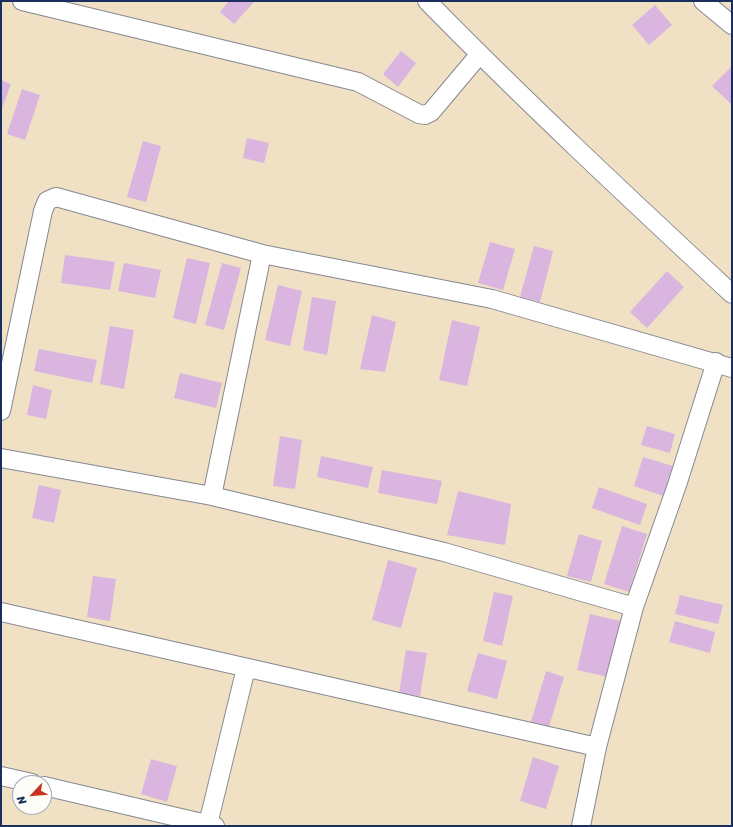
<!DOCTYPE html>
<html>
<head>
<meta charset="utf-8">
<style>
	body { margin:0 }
	#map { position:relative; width:733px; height:827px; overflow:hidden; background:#f1e1c4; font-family:Sriracha,sans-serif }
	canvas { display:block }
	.frame { position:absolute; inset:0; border:2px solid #1b2f5e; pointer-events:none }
	.north { position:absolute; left:12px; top:775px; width:40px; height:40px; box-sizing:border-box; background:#fdfcf7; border:1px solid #a3aaba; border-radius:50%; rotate:244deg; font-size:11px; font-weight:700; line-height:16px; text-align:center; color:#1b2f5e }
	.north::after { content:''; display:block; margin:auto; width:14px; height:18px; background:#c8321e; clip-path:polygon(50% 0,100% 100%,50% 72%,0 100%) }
</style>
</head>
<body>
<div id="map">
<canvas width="733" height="827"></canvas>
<div class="frame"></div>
<div class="north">N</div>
</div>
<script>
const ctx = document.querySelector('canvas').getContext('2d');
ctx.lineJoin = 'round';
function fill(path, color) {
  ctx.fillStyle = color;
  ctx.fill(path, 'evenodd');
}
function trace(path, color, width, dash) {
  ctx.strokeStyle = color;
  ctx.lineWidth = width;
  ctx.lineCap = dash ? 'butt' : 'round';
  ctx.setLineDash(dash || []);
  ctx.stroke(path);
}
fill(new Path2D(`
	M229 1H253L254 2 234 24 220 12Z
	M655 5 672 25 649 45 632 25Z
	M401 51 416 63 398 87 383 74Z
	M732 66V105L712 86Z
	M1 80 11 84 1 111Z
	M22 89 40 95 25 140 7 134Z
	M247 138 269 143 264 163 243 158Z
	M143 141 161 146 146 202 127 197Z
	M490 242 515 249 503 290 478 283Z
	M534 246 553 251 540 302 520 297Z
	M65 255 115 262 110 290 61 283Z
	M187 258 210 263 196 324 173 318Z
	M124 263 161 270 155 298 118 291Z
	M222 263 241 268 224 330 205 325Z
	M667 271 684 287 647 328 630 312Z
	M278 285 302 291 290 346 265 340Z
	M312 297 336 301 327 355 303 350Z
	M372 315 396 322 385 372 360 369Z
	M452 320 480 327 467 386 439 380Z
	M110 326 134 330 124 389 100 384Z
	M39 349 97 360 92 383 34 371Z
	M180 373 222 383 216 408 174 398Z
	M33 385 52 390 46 419 27 415Z
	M647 426 675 434 670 453 641 445Z
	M280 436 302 440 295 489 273 486Z
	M321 456 373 467 368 488 317 477Z
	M643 457 673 466 663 496 634 486Z
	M382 470 442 481 437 504 378 493Z
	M39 485 61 490 54 523 32 518Z
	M599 487 647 504 640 525 592 508Z
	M458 491 511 504 505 545 447 535Z
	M622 526 647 534 629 592 604 584Z
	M579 534 602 541 591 582 567 576Z
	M388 560 417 568 401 628 372 620Z
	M93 576 116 579 110 621 87 617Z
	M494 592 513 596 502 646 483 641Z
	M680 595 723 605 718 624 675 614Z
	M590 614 620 621 608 677 577 670Z
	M675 621 715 632 710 653 669 642Z
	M406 650 427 653 420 696 399 693Z
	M478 653 507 661 497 699 467 691Z
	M546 671 564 677 548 730 530 725Z
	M533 757 559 766 546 809 520 801Z
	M151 759 177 766 167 802 141 794Z`), '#d9b5df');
const minor = new Path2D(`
	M22 1 358 82 419 114 425 115 431 112 479 55
	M427 1C526 102 629 198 732 294
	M703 1 732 25
	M1 411 43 211 47 201 56 197 262 254 492 299 732 368
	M1 458 212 496 444 552 634 607
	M212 496 262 254
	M1 612 597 747
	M1 776 32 783
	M44 786 215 826
	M208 824 246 668
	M581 826 597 747 634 607 677 485 716 362`);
trace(minor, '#868891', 20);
trace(minor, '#fff', 18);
</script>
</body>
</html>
